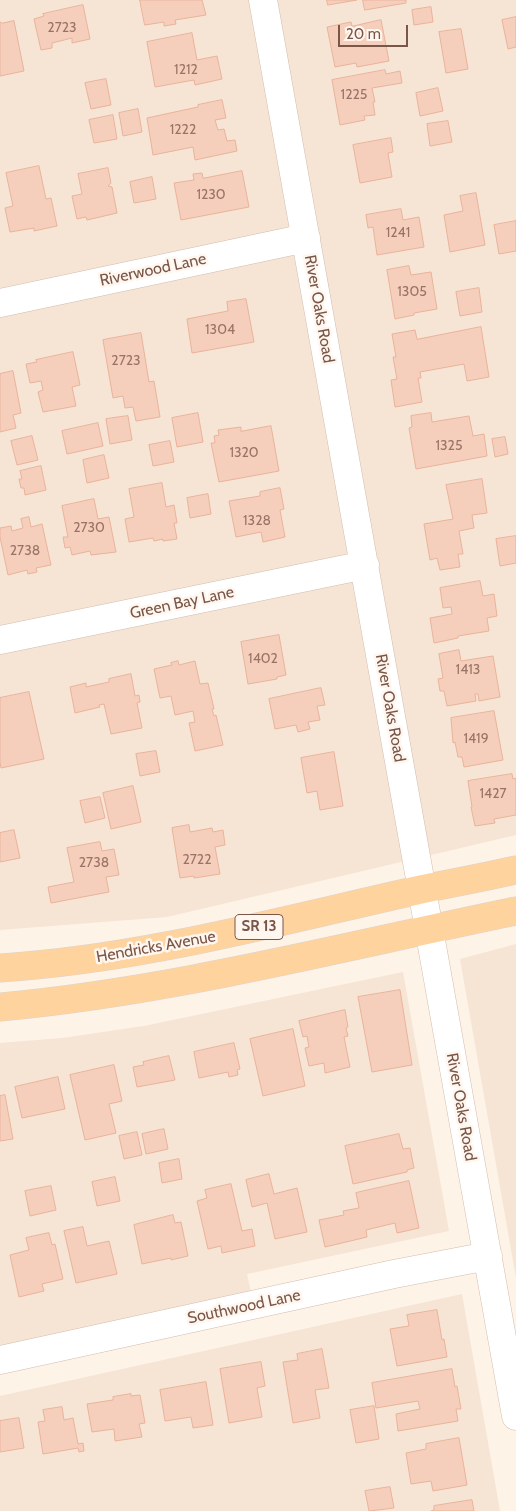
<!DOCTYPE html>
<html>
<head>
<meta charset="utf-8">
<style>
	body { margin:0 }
	#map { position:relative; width:516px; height:1511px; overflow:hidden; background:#fef3e7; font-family:Cabin,sans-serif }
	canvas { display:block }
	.scale { position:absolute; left:338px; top:25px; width:70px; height:22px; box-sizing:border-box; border:2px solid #7a5649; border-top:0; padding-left:6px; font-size:15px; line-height:18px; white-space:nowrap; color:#7a5649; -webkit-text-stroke:4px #fff7ef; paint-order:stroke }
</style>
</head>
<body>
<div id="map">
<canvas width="516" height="1511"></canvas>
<div class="scale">20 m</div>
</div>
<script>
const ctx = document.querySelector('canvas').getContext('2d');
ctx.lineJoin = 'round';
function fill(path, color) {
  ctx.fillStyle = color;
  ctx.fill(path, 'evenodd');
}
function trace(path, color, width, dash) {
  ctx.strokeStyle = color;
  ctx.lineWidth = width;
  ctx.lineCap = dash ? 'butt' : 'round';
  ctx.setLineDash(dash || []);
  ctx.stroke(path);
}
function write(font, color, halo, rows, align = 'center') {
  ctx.font = font + ' Cabin,sans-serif';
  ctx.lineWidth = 5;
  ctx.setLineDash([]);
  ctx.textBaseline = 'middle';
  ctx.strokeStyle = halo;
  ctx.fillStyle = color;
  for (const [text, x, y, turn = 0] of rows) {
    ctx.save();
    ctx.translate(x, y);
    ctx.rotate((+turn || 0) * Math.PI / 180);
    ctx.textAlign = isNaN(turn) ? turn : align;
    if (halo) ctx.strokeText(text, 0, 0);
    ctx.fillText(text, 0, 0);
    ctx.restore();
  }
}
fill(new Path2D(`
	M0 0H516V835L167 917 0 930Z
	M516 944V1278L460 959Z
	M403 972 449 1231 247 1274 251 1292 0 1348V1043L62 1038 144 1026Z
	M462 1294 500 1511H0V1396Z`), '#f6e4d5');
const building = new Path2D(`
	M140 0H202L206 15 175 20 176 24 164 26V22L145 25Z
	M327 0H357L328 5Z
	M363 0H406V3L365 10Z
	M83 5 90 39 72 43V38L52 43V48L41 50 34 19 44 16 43 14Z
	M431 7 433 22 414 25 412 10Z
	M516 17V47L508 49 502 20Z
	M381 20 389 61 357 67 356 63 335 67 327 27 351 22 352 26Z
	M14 21 24 71 0 76V22L2 23Z
	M461 29 468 69 446 73 439 32Z
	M192 33 197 60 217 56 222 79 195 85 194 80 155 87 147 42Z
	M385 70 386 74 400 71 402 83 372 88 375 102H373L375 115 364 116 365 120 340 125 332 80Z
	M106 79 111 105 91 109 85 83Z
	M438 88 443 111 420 116 416 93Z
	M222 100 226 118 215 120 218 130 224 129 227 141 235 140 237 151 195 160 193 147 153 155 147 118 198 107V105Z
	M138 109 142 132 123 136 119 113Z
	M113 115 117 139 94 143 89 120Z
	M448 121 452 142 430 146 427 124Z
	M391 138 393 152 388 153 392 177 360 183 353 145Z
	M39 166 46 199 51 198 57 226 34 231V228L10 232 5 208 13 206 6 173Z
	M108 168 111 183 108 186 112 187 117 213 87 220 86 217 77 219 72 196 82 194 78 174Z
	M242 171 249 207 181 220 174 183 194 180 193 174 202 173 203 178Z
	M152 177 156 199 134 203 130 182Z
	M476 193 485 245 450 252 444 215 463 211 460 196Z
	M401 209 403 220 419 217 424 247 377 255 373 227 368 228 366 215Z
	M516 221V251L499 254 494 225Z
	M409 266 411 275 431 272 437 309 414 313V315L395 319 387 270Z
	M479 288 482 312 460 316 456 292Z
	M246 299 254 342 192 353 187 319 228 311 227 302Z
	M481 327 489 377 467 381 464 364 420 372 421 378H418L422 402 395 407 391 380 397 379 393 357H396L392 334 415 330 417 339Z
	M141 333 149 382 154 381 160 417 136 421 133 407 125 408 123 396 113 398 103 340Z
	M73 352 80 385 72 387 76 406 43 412 38 392 43 390 41 381 30 383 26 364 37 362 36 360Z
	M13 371 21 413 13 415 16 428 0 432V374Z
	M198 413 203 442 177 447 172 418Z
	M431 413 432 422 469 416 473 436 484 434 487 456 416 469 409 428 412 427 411 416Z
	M128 416 132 440 110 444 106 419Z
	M98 423 103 446 67 454 62 431Z
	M271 426 279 471 219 482 211 443H215L214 436 219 435 218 430 241 427V431Z
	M32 436 38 460 17 465 11 441Z
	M505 437 508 454 495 457 492 439Z
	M170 441 174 462 153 466 149 445Z
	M104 455 109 478 87 483 83 460Z
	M41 466 46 490 25 495 24 488H21L19 479H22L20 471Z
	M482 479 487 513 472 515 474 528 459 531 463 554H458L460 567 440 570 437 558 430 560 424 524 453 519 446 485Z
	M162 483 166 507 174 505 177 523H174L177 539 163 541V539L154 541 153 538 129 542 125 519 134 517 129 489Z
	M280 488 284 509 280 510 285 537 263 542 261 532 236 537 229 501 260 496V492Z
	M208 494 211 514 190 518 187 498Z
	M94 499 98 519 109 517 116 552 91 555 90 551 72 555 70 547 65 548 63 537H68L62 506Z
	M29 517 31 527 42 524 51 565 36 568 37 572 28 574 27 570 8 575 0 537V528L11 526 12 531 23 528 21 519Z
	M516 536V563L500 566 496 539Z
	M480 581 483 596 494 594 497 616 487 618 489 631 458 636V638L434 643 430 618 452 614 451 607 443 608 440 588Z
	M279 635 286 675 277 677V679L248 684 241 642Z
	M459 650 461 661 493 656 500 697 479 701 478 694H475L476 701 447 706 444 691H440L438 679 443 678 439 654Z
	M178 661 179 665 195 661 200 684 208 683 214 709H212L214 716 216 715 223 745 195 751 189 723 195 722 193 711 175 715 171 696 160 698 154 669 172 665 171 663Z
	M131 674 135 696 139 695 140 702 137 703 142 728 111 734 104 704 99 705 100 707 75 713 70 687 86 683V687L109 682V679Z
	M321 688 325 705 317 706 320 720 308 722 310 729 298 732 296 725 275 729 269 699Z
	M29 692 44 759 1 768 0 762V698Z
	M494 711 503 760 464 767 462 757H458L455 742 453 743 451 718Z
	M156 751 160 772 140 776 136 754Z
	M334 752 343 806 320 810 317 791 307 793 301 758Z
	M512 774 513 779 516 778V815L494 819 495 823 475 826 471 807H472L468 781Z
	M133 786 141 822 111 829 103 793Z
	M100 797 105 818 85 823 80 801Z
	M189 825 190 832 212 828 213 832 223 830 225 845 215 847 220 874 194 878V876L180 878 172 828Z
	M14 830 20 858 0 862V833Z
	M100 842 102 851 114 849 119 875 106 877 109 892 51 903 48 887 74 882 67 848Z
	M400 990 412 1065 372 1072 358 997Z
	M345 1010 348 1027 346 1028 348 1036 344 1037 350 1067 325 1073 324 1063 309 1066 305 1048 309 1047 307 1036 303 1037 299 1021Z
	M293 1029 305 1086 263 1096 250 1039Z
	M234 1043 240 1069 237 1070 238 1075 229 1077 228 1072 199 1078 194 1052Z
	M169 1056 175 1080 137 1087 133 1067 144 1065 143 1062Z
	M114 1065 122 1101 109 1104 116 1133 85 1140 70 1075Z
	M58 1077 65 1109 22 1118 15 1087Z
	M5 1095 13 1139 0 1141V1096Z
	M164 1129 168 1149 146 1154 142 1134Z
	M137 1132 142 1155 124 1159 119 1136Z
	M399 1134 403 1149 410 1148 414 1168 407 1170V1172L353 1184 345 1146Z
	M179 1159 182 1179 162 1183 159 1163Z
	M269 1174 274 1194 297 1188 307 1232 275 1239 267 1203 252 1207 246 1180Z
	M115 1177 120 1201 97 1206 92 1182Z
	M409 1181 419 1228 397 1233 395 1223 366 1230 367 1237 325 1247 319 1220 344 1215 343 1211 359 1208 356 1193Z
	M231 1184 242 1231 252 1229 255 1246 222 1253 221 1246 208 1249 197 1201 207 1198 205 1190Z
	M51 1186 56 1210 30 1216 25 1191Z
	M173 1215 175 1223 181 1222 188 1256 171 1260V1258L142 1264 134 1225Z
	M83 1227 87 1246 109 1241 117 1274 76 1283 64 1231Z
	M49 1233 52 1245 55 1244 63 1279 42 1284 44 1291 19 1297 10 1255 29 1250 26 1238Z
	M437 1310 442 1340 444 1339 447 1357 397 1366 390 1329 409 1326 407 1315Z
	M322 1349 329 1388 315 1390 320 1418 293 1423 283 1362 298 1360 297 1354Z
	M261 1362 265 1386 257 1388 262 1417 229 1423 220 1369Z
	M452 1369 455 1387 457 1386 461 1409H456L458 1421 398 1431 396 1414 420 1409 418 1401 376 1408 372 1383Z
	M206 1382 213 1425 193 1428 191 1417 165 1421 160 1390Z
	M131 1394V1396L140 1395 145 1423 139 1424 142 1437 115 1441 114 1429 92 1432 87 1404 113 1400V1397Z
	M374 1406 379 1439 356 1443 350 1410Z
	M62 1407 64 1420 73 1418 78 1444 83 1443 84 1451 79 1452 78 1448 43 1454 38 1422 45 1421 43 1410Z
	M19 1418 24 1448 0 1452V1421Z
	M459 1438 467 1485 433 1491 431 1481 411 1484 406 1453 426 1449V1444Z
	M390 1487 394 1508 369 1511 365 1491Z
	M472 1500 474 1511H431L434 1510V1506Z`);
fill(building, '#f6cfbc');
trace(building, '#eab39b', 1);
const minor = new Path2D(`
	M263 0 516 1416
	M0 303 306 238
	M0 640 365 565
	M0 1360 394 1274 488 1256`);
const major = new Path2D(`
	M0 968C144 959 283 920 423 889 454 883 485 877 516 870
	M0 1007C174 991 345 946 516 911`);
trace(minor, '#d4bcae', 29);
trace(major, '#dcd3d0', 29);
trace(minor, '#fff', 28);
trace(major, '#ffd39d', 28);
write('14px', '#997466', null, [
	["2723",62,28],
	["1212",186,70],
	["1225",354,95],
	["1222",183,130],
	["1230",211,195],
	["1241",398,233],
	["1305",412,292],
	["1304",220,330],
	["2723",126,361],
	["1325",449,446],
	["1320",244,453],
	["1328",257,521],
	["2730",89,528],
	["2738",25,551],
	["1402",263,659],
	["1413",468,670],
	["1419",476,739],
	["1427",493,794],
	["2722",197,860],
	["2738",94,863]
]);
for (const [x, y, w] of [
	[259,927,48]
]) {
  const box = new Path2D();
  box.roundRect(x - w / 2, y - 12.5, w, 25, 4);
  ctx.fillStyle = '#fff7ef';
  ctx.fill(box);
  trace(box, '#7a5649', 1);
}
write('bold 15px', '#7a5649', null, [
	["SR 13",259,927]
]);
write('16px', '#7a5649', '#fff7ef', [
	["Riverwood Lane",153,270,-12],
	["River Oaks Road",319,309,80],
	["Green Bay Lane",182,603,-12],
	["River Oaks Road",390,708,80],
	["Hendricks Avenue",156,947,-10],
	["River Oaks Road",461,1107,80],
	["Southwood Lane",244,1307,-12]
]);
</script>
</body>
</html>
